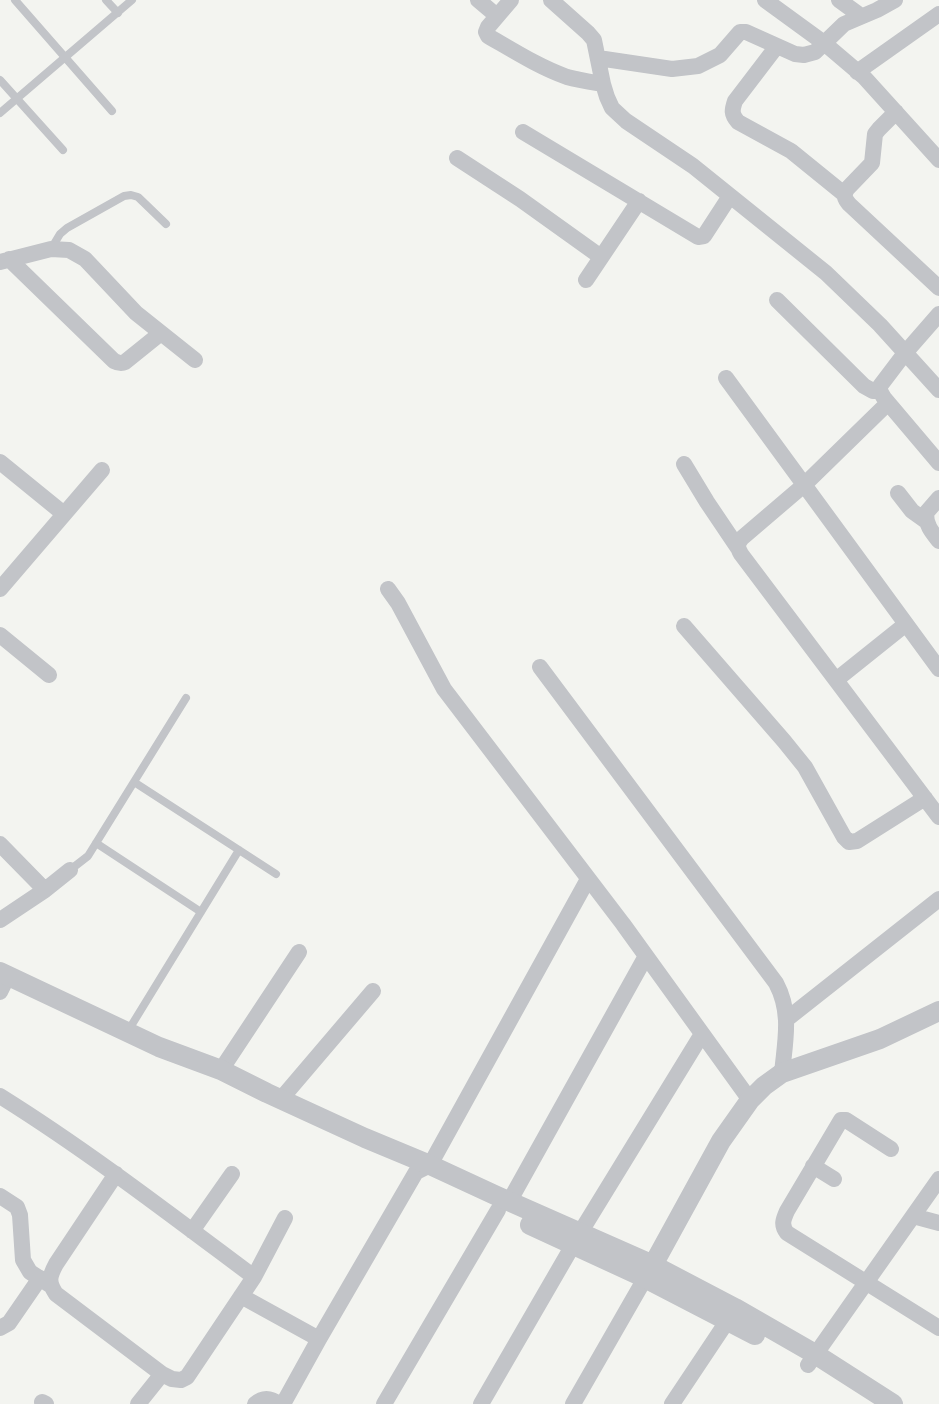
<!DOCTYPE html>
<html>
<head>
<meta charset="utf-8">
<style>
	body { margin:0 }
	canvas { display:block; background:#f3f4f0 }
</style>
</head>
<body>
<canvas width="939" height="1404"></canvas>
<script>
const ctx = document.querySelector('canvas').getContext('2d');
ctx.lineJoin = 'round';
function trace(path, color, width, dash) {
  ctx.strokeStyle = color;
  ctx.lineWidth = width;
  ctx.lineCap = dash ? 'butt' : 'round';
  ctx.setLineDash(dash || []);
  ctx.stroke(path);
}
trace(new Path2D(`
	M15 0 112 111
	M106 0 118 13
	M0 80 63 150
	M0 113 132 0
	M51 249 60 234 67 228 124 196 131 195 138 197 166 224
	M134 782 276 874
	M96 843 201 912
	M70 870 88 856 186 698
	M128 1031 239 850`), '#c2c4c8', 8);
trace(new Path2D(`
	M478 0 497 16
	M511 0 488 27 486 32 488 36C514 51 539 67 567 77 578 80 591 82 603 84
	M551 0 588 33 594 40 603 84 607 97 612 108 626 121 693 166 826 273 880 325 939 390
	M765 0 824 43 864 77 939 160
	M839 0 861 16
	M777 46 735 101C732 110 731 114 738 122L791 151 844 194
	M598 58 672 69 698 66 720 55 740 32H746L795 54 804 55 815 52 844 24 877 10 895 0
	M857 72 939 14
	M896 112 879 129 875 134 872 163 847 189C843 196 845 199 849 204L939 288
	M523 132 698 237 704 236 730 196
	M457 158 520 199 601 257
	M9 259 114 361C118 363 121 364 125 362L161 333
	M0 262 51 249 69 250 85 259 136 313 195 360
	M586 280 639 201
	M777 300 864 386 873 391H880
	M939 314 905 353 880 386V391L884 398 939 463
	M726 378 939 669
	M888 403 804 485 742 538C737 544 737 547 741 554L939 817
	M0 462 64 514
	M684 464 707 502 738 548
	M898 493 912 511 926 521
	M939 498 926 513C926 525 931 531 939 541
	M0 589 102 470
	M388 589 398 603 444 689 623 924 750 1100
	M684 626 784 741 805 767 844 837 849 842 857 841 925 798
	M0 635 49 675
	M540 667 776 983C792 1013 785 1041 782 1073
	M836 680 906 624
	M0 844 45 890
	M0 920 45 890 70 870
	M0 992 8 976
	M787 1019 939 899
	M221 1070 299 952
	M0 1096C88 1151 171 1215 254 1277
	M281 1099 373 991
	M891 1149 846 1120H841L787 1211C783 1220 781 1225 787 1233L939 1328
	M813 1166 834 1179
	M116 1174 56 1264C49 1277 48 1282 56 1294L162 1374 172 1379 181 1380 187 1377 254 1277 285 1218
	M0 1196 17 1207 20 1215 23 1260 30 1272 50 1285
	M509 1202 646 956
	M913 1216 939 1223
	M192 1231 232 1174
	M241 1296 319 1339
	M0 1328 9 1323 40 1278
	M808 1365 939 1179
	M42 1402 46 1404
	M138 1404 162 1374
	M255 1404C263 1397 271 1398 279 1404
	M283 1404 319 1339 416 1172 430 1165 588 879
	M384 1404 498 1210
	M481 1404 580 1233 702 1034
	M573 1404 651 1268
	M672 1404 728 1320`), '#c2c4c8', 16);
trace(new Path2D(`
	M0 972 159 1047 221 1070 267 1093 365 1138 430 1165 497 1196 653 1265 735 1308 815 1354 893 1404
	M530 1225 645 1278 755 1335
	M653 1265 721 1141 750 1100 764 1086 782 1073 880 1039 939 1011`), '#c2c4c8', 20);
</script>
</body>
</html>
